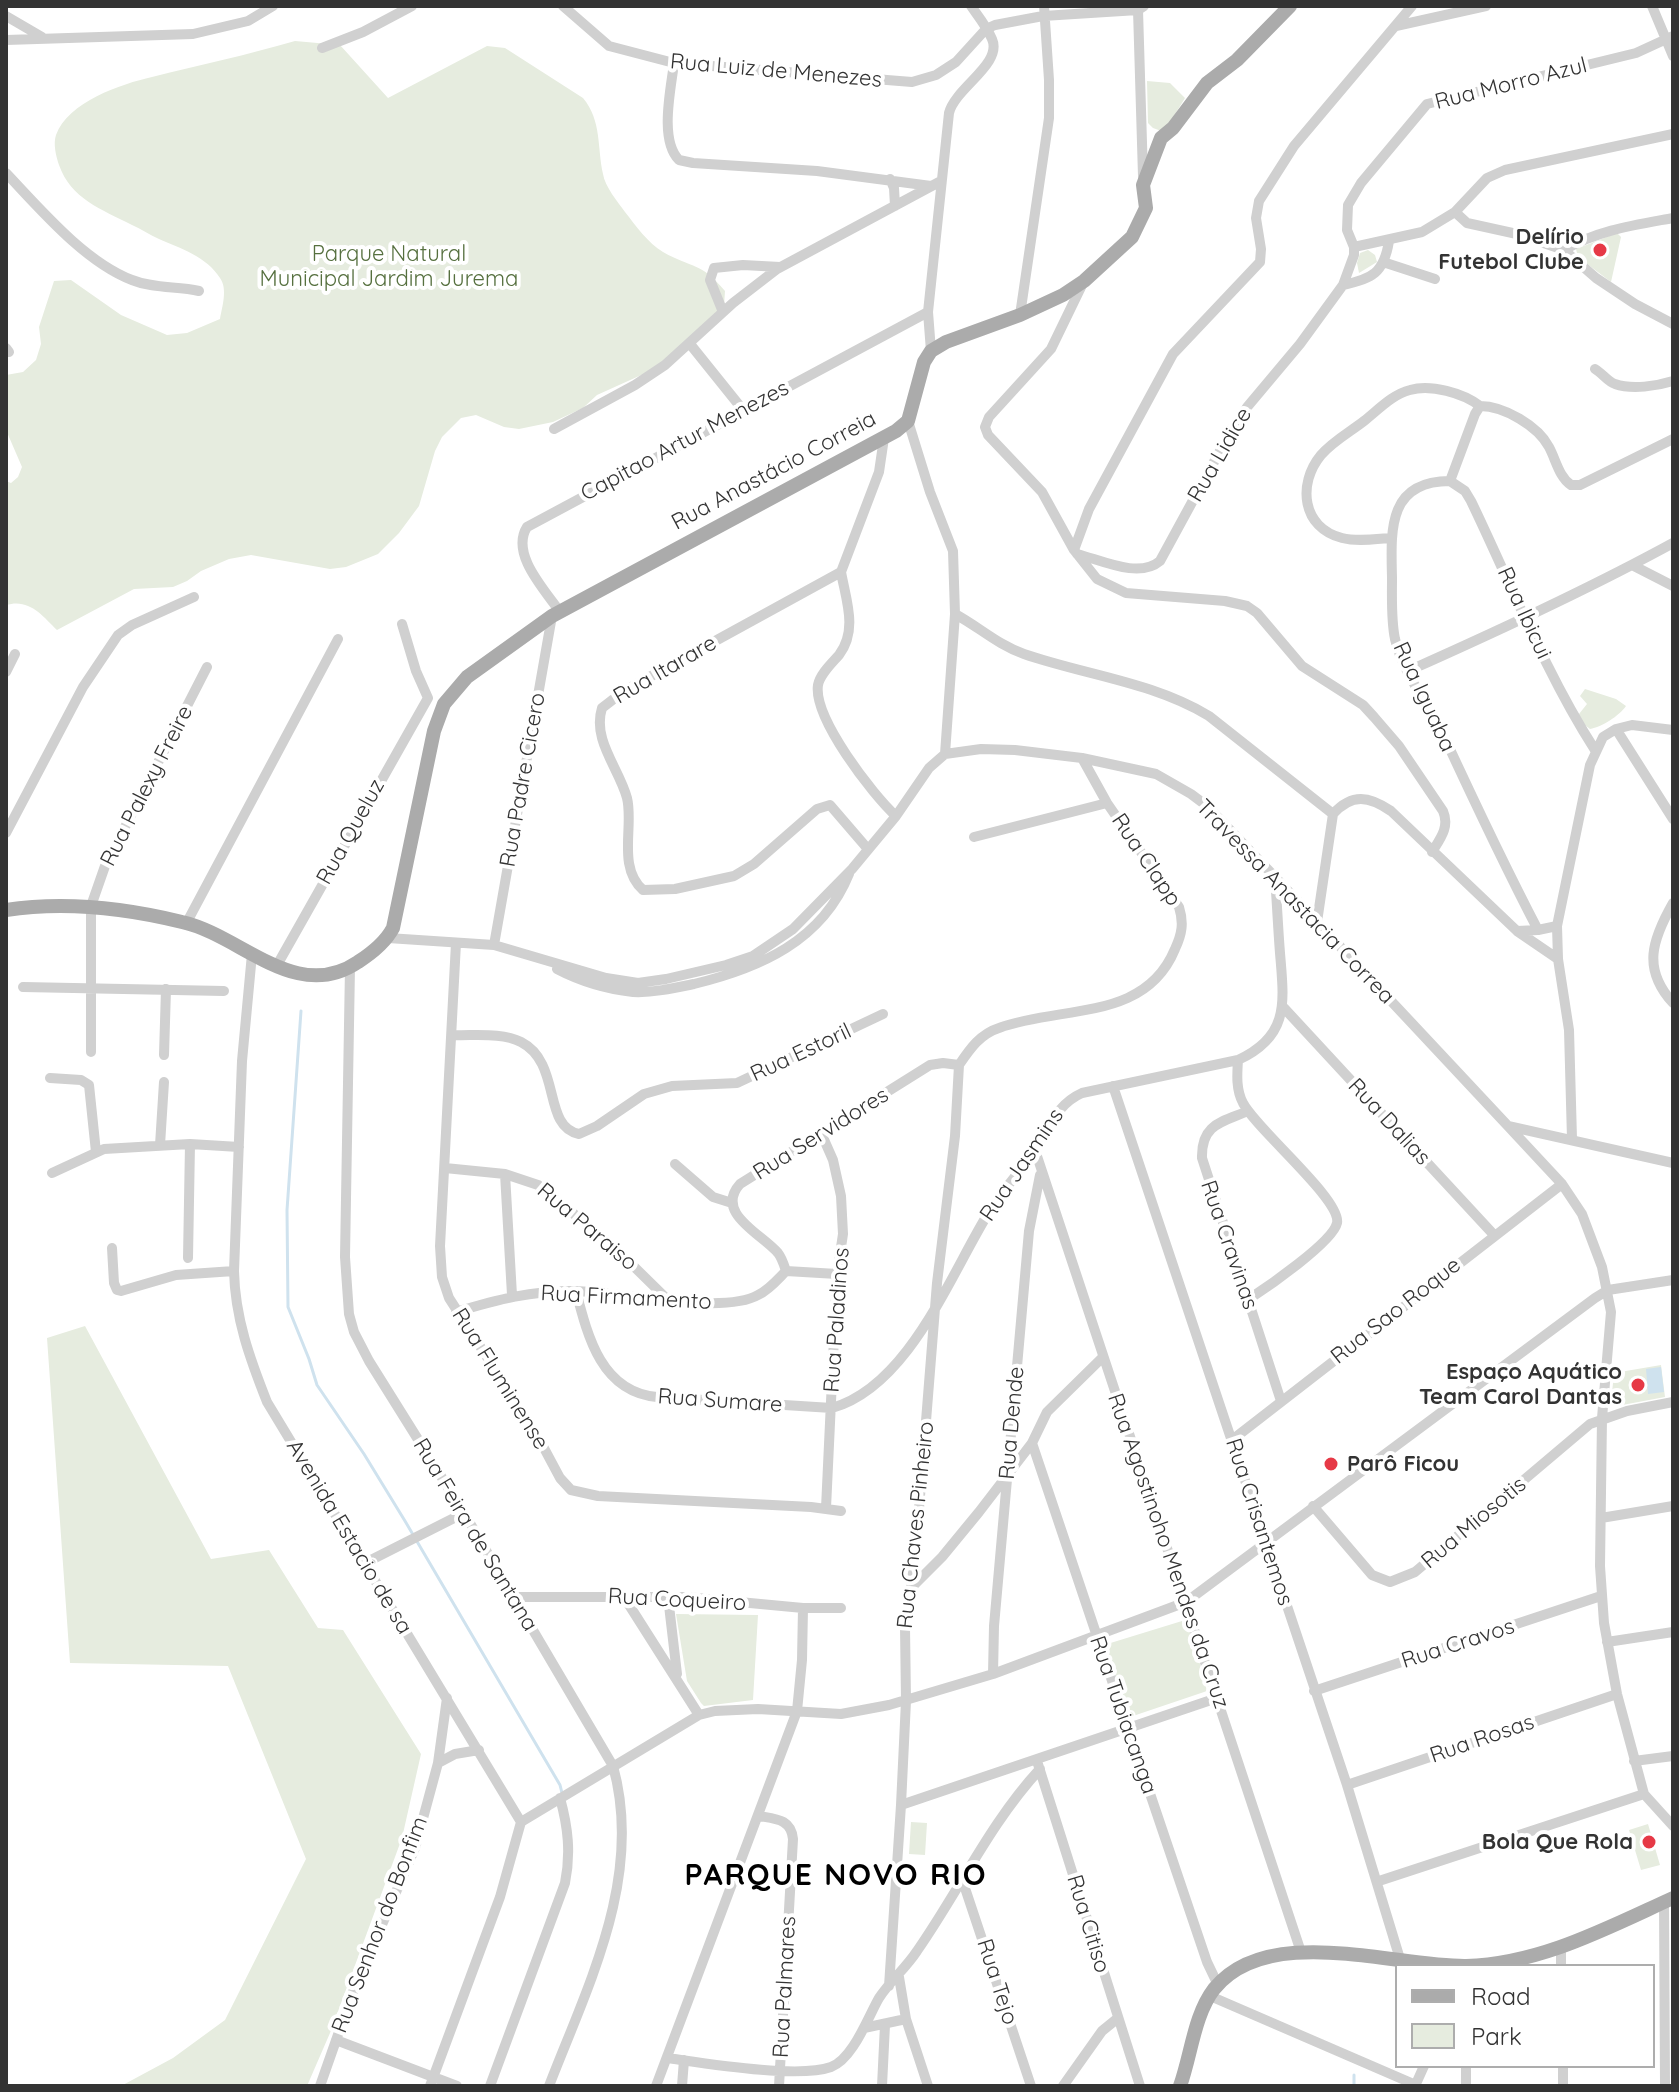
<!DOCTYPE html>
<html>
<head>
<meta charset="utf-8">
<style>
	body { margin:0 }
	#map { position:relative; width:1679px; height:2092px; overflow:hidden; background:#fff; font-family:Quicksand,sans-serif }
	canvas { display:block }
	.frame { position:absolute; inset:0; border:8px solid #333; pointer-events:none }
	.legend { position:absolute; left:1395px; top:1964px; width:260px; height:104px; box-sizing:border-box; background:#fff; border:2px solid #adadad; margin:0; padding:10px 14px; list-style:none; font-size:24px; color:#333 }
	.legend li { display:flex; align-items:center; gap:16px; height:40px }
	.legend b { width:40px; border:2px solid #adadad }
</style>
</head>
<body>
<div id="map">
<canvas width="1679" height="2092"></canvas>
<div class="frame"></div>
<ul class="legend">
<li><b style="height:10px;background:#ababab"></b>Road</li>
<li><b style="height:22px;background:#e6ecdf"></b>Park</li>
</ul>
</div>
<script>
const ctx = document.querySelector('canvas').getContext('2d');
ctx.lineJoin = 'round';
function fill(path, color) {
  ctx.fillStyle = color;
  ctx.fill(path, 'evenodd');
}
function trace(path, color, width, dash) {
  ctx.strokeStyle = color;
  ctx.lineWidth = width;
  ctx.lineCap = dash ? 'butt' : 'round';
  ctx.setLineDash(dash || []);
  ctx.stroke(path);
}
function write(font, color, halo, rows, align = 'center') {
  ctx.font = font + ' Quicksand,sans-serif';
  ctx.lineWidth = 8;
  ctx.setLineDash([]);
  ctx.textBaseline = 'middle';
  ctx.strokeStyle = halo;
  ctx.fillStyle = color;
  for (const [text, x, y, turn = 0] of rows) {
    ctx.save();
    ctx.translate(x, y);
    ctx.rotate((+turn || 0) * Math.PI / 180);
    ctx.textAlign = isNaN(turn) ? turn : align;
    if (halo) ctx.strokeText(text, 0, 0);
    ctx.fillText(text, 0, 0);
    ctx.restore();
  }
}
fill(new Path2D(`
	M295 41 340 45 388 98 487 46 505 48 583 98C602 121 597 147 603 174 605 187 618 202 625 212 636 226 648 243 663 252 693 269 700 261 725 291L724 306 659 367 597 395 583 408 553 422 519 429 504 427 476 415 461 418 442 437 435 451 419 506 399 533 378 554 346 567 330 569 251 555 229 559 201 571 187 581 173 587 134 589 57 630C42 615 29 598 6 605V481L11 483 18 477 22 467 6 430V375L23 372 36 360 41 344 39 327 54 281 71 280 121 315 167 335 187 333 220 319C222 307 228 289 220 278 207 257 180 248 159 239 150 235 141 229 132 225 101 209 71 199 59 165 56 156 53 144 56 135 68 102 121 84 152 77 200 65 247 55 295 41Z
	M1147 81 1170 83 1185 98 1164 132 1153 128 1148 123Z
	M1617 233 1621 237 1611 282 1578 257 1576 249Z
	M1368 250 1375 255 1377 262 1359 273 1357 263 1360 253Z
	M1585 689 1616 699 1626 706C1619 716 1602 727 1590 729L1581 722 1579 714 1587 704 1580 696Z
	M85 1326 211 1559 269 1550 318 1628 343 1630 421 1754 402 1838 330 2033 307 2086H121L173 2058 225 2020 306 1859 228 1666 70 1663 47 1338Z
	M1661 1365 1665 1397 1617 1406 1611 1403 1614 1373Z
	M676 1614 758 1615 753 1700 704 1706 701 1703 687 1681Z
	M1182 1621 1191 1630 1207 1691 1133 1716 1128 1713 1104 1645Z
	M911 1822 927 1823 925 1855 909 1854Z
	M1648 1824 1660 1865 1641 1870 1629 1830Z`), '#e6ecdf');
fill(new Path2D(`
	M1661 1367 1664 1392 1648 1394 1646 1369Z`), '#cfe2ee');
trace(new Path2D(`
	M301 1011 287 1210 288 1307 309 1359 317 1385 364 1454 405 1521 560 1785 562 1793
	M1354 2075V2086`), '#cfe2ee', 3);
trace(new Path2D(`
	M563 6 609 46 674 63 912 82 936 75 956 62 986 29 995 25 1043 16 1138 10 1144 6
	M1652 6 1673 56
	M1138 10 1143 176
	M6 16 42 37
	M1396 26 1486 6
	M6 40 193 34 248 21 273 6
	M322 48 363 32 412 6
	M674 63C671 89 659 140 679 160L693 163 817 171 931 186
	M6 173C41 210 85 262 132 280 154 289 177 286 199 291
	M890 179 894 188 895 206
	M1455 212 1487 178 1505 170 1673 134
	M1354 247 1422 232 1455 212 1467 223 1517 234 1564 250 1596 278 1635 304 1673 324
	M1564 250C1598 230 1635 225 1673 218
	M1383 262 1435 279
	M1083 283 1051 349 989 417 985 427 988 435 1042 492 1074 550 1097 579 1126 593 1225 601 1247 606 1257 613 1302 666 1363 705 1374 717 1399 746 1443 811C1450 827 1440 839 1432 852
	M1343 285C1372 279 1384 273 1389 241
	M723 312 710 280 714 268 743 265 780 267
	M1020 315 1049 118V80L1044 6
	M690 344 743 410
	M6 348 9 352
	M931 351 928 312 949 113C955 88 1003 64 992 39 987 27 978 16 971 6
	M1595 369C1602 373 1608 382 1615 384 1632 390 1657 386 1673 381
	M908 421 930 492 953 551 955 614 945 754
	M554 429 635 385 665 365 733 303 777 269 941 181
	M1450 481C1387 481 1391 531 1392 578 1392 598 1391 620 1395 639 1403 673 1427 702 1442 732 1473 799 1504 865 1538 930
	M1450 481 1475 414 1480 406C1504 406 1538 426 1549 447 1556 460 1559 477 1571 485H1580L1673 439
	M1450 481 1465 491 1471 501C1511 584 1545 672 1595 750
	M1391 538C1375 539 1358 542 1342 538 1302 528 1297 484 1321 455 1333 441 1350 432 1364 421 1378 410 1393 394 1410 390 1431 384 1463 393 1480 406
	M1074 550 1089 509 1173 354 1260 262 1261 249 1256 218 1259 201 1294 146 1412 6
	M1077 554C1101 560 1139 579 1160 561L1233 427 1248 406 1300 344 1343 285 1354 255V247L1347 230 1348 205 1361 183 1427 104 1636 53 1673 36
	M1634 566 1673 586
	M841 572C846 600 858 630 839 655 832 663 820 674 818 685 813 718 873 795 896 816
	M560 612C545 590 510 554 527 527L928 312
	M955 614C979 627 998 645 1024 654 1085 675 1153 682 1209 716L1333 814
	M402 624 416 671 428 698
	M1408 671C1498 631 1587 590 1673 543
	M6 672 15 654
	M1616 729 1673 819
	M6 833 83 687 118 635 132 625 194 597
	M974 837 1107 803
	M867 848 830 805 817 809 754 864 734 876 675 889 643 890C617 867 634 826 627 798 619 768 592 740 602 708L624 691 841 572 879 472 884 438
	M1673 903C1652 940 1642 969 1673 1003
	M187 922 338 639
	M1317 922 1333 814C1352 793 1369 796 1391 811L1517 931 1538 930 1557 926
	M1517 931 1558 959
	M388 938 494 945 606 978 638 983 666 979 726 965 753 956 793 929 852 869 896 816 929 768 945 754 981 749 1015 750 1082 758 1156 774 1191 794 1207 806 1275 877 1508 1126 1562 1184 1582 1214 1602 1267 1611 1312 1602 1418 1600 1566 1604 1623 1617 1694 1644 1794 1673 1826
	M456 943 440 1246 442 1277 449 1298 537 1435 560 1478 571 1490 598 1496 811 1507 841 1511
	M494 945 552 616
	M252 954 242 1061 234 1271C235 1318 250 1359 267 1402L521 1822 500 1897 430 2086
	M276 967 428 698
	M350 967 345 1257 349 1314 354 1332 369 1361 464 1513 613 1766C644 1877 588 1985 549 2086
	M557 969C580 981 607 989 633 992 653 993 675 988 694 984 760 968 822 941 849 874
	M23 987 224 991
	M1284 1008 1494 1235
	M452 1035C473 1036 502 1032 521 1042 562 1063 542 1127 579 1134L597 1126 644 1094 672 1086 737 1083 883 1014
	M91 1052V906L105 866 207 667
	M164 1055 166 989
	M1238 1060C1237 1075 1236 1090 1243 1103 1256 1129 1342 1200 1337 1223 1333 1242 1266 1288 1249 1299
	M959 1065C970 1049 980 1034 999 1028 1062 1005 1145 1022 1175 949 1182 934 1184 923 1179 907L1107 803 1082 758
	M50 1078 81 1080 89 1085 96 1152
	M1113 1086 1347 1785 1400 1959
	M1248 1111C1222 1122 1201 1124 1202 1158L1281 1401
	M1508 1126 1673 1163
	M822 1135 833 1160 841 1196 843 1234 837 1274 826 1508
	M1572 1139 1569 1030 1558 959 1557 926 1590 765 1603 737 1616 729 1632 725 1673 730
	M190 1144 239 1147
	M160 1145 164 1082
	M1035 1150 1301 1952
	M675 1164 713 1197 732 1203
	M445 1168 505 1174 538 1185 612 1245 670 1302
	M52 1173 104 1149 190 1144 188 1258
	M505 1174 512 1295
	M112 1248 114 1283 117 1290 121 1291 176 1275 234 1271
	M786 1271C784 1265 782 1258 778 1253 762 1234 714 1213 740 1184L930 1065 943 1063 959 1065
	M576 1291C588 1338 602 1392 657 1397L832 1408C909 1386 950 1275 989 1212 1002 1191 1019 1173 1033 1153 1049 1130 1055 1105 1082 1093L1238 1060C1290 1036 1284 1002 1280 953 1278 928 1277 903 1275 877
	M456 1312C496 1300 533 1290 576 1291 618 1292 724 1315 758 1295 769 1290 778 1279 786 1271L837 1274
	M1232 1440 1562 1184
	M1032 1443C1089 1616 1149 1789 1207 1962L1218 1985
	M1313 1506 1372 1575 1390 1582 1415 1572 1590 1424 1627 1411 1673 1402
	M1601 1518 1673 1506
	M365 1563 464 1513
	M911 1588 942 1557 979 1512 1032 1443 1047 1412 1103 1357
	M512 1597H686L803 1608H841
	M624 1597 699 1715
	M668 1597 677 1674
	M1607 1642 1673 1632
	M993 1674 994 1626 1029 1231 1040 1175
	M1314 1691 1601 1596
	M1037 1761 1140 2086
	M1634 1761 1673 1756
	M438 1763 455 1754 479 1750
	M1347 1785 1617 1694
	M901 1805 1217 1698
	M759 1816C776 1819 791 1819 793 1839L779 2086
	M521 1822 699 1715 715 1711 758 1709 841 1714 889 1705 993 1674 1186 1602 1595 1298 1608 1290 1673 1280
	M962 1879 1031 2086
	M1379 1881 1644 1794
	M1664 1902 1665 2086
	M1561 1947V1966
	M899 1977 906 2019 928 2086
	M889 1986 901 1805 906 1701 905 1627 915 1559 937 1283 955 1136 959 1065
	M1210 1996 1416 2085
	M864 2028 906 2019
	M336 2040 457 2086
	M667 2058C703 2063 798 2079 831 2067 853 2059 868 2017 879 1998 890 1981 906 1968 917 1951 959 1891 990 1823 1040 1769
	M1466 2066V2086
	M1563 2066V2086
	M320 2086 353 1992 415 1848 438 1763 447 1698
	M490 2086 565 1883C571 1853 568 1827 560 1798
	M656 2086 797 1711 802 1660 803 1608
	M682 2086 684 2060
	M882 2086 885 2025
	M1063 2086 1102 2031 1118 2018
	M1415 2086 1424 2066`), '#d0d0d0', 10);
trace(new Path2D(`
	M6 910C65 901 125 908 182 922 241 935 296 1004 358 962 372 953 385 943 393 928L434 731 444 704 467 677 552 616 896 431 908 421 924 362 931 351 946 342 1020 315 1063 295 1084 281 1132 237 1146 208 1143 185 1161 138 1173 128 1207 83 1237 60 1290 6
	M1180 2086C1191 2056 1194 2015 1214 1989 1268 1922 1395 1967 1466 1966 1540 1964 1607 1928 1673 1898`), '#ababab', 14);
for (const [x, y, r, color] of [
	[1600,250,8,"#e63946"],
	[1638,1385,8,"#e63946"],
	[1331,1464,8,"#e63946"],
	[1649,1842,8,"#e63946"]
]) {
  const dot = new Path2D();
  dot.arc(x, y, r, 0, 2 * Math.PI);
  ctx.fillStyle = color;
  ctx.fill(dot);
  trace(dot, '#fff', 3);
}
write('22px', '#333', '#fff', [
	["Rua Luiz de Menezes",776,71,5],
	["Rua Morro Azul",1511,84,-14],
	["Capitao Artur Menezes",685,441,-28],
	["Rua Lidice",1220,455,-60],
	["Rua Anastácio Correia",774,471,-28],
	["Rua Ibicui",1524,613,65],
	["Rua Itarare",665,670,-30],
	["Rua Iguaba",1424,697,65],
	["Rua Padre Cicero",523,780,-80],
	["Rua Palexy Freire",147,786,-63],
	["Rua Queluz",351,832,-61],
	["Rua Clapp",1146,860,56],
	["Travessa Anastacia Correa",1295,902,46],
	["Rua Estoril",801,1053,-25],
	["Rua Dalias",1389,1122,47],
	["Rua Servidores",821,1134,-32],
	["Rua Jasmins",1022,1165,-56],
	["Rua Paraiso",587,1227,40],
	["Rua Cravinas",1229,1245,71],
	["Rua Firmamento",626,1298,3],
	["Rua Sao Roque",1396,1311,-38],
	["Rua Paladinos",837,1320,-86],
	["Rua Fluminense",500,1379,58],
	["Rua Sumare",720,1401,4],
	["Rua Dende",1012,1423,-85],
	["Rua Crisantemos",1259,1522,72],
	["Rua Miosotis",1474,1523,-40],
	["Rua Chaves Pinheiro",916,1525,-84],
	["Rua Feira de Santana",475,1535,59],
	["Avenida Estacio de sa",349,1537,59],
	["Rua Agostinoho Mendes da Cruz",1168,1551,71],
	["Rua Coqueiro",677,1600,3],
	["Rua Cravos",1458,1644,-18],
	["Rua Tubiacanga",1123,1715,71],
	["Rua Rosas",1482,1739,-19],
	["Rua Citiso",1088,1924,73],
	["Rua Senhor do Bonfim",380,1925,-69],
	["Rua Tejo",997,1982,72],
	["Rua Palmares",785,1987,-87]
]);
write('bold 22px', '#333', '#fff', [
	["Delírio",1584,237],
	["Futebol Clube",1584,262],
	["Espaço Aquático",1622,1372],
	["Team Carol Dantas",1622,1397],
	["Parô Ficou",1347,1464,"left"],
	["Bola Que Rola",1633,1842]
], 'right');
write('22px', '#56703f', '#fff', [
	["Parque Natural",389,254],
	["Municipal Jardim Jurema",389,279]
]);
ctx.letterSpacing = '2px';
write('bold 30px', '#000', '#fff', [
	["PARQUE NOVO RIO",836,1876]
]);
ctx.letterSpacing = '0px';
</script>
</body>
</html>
